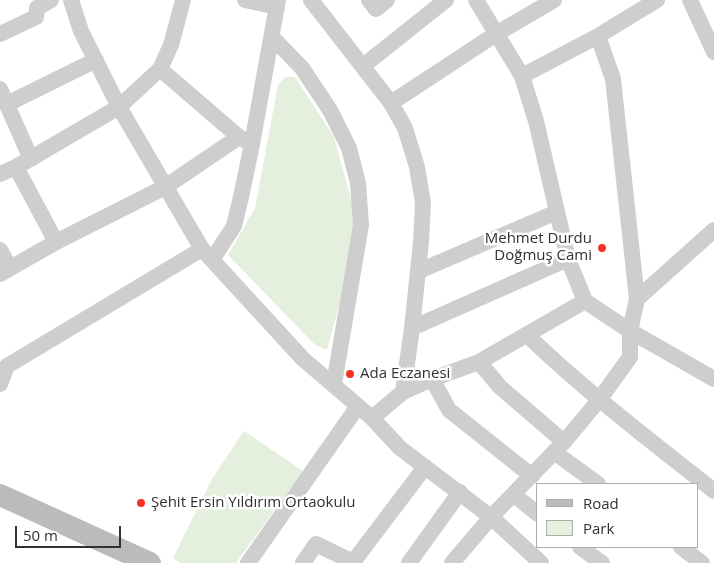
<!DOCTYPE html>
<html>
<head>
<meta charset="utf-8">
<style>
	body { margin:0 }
	#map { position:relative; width:714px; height:563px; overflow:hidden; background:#fff; font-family:"Open Sans",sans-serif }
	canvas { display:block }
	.legend { position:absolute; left:536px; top:483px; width:162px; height:65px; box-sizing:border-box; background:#fff; border:1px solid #adadad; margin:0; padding:6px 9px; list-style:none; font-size:15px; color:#313131 }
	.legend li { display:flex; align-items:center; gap:10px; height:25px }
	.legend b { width:25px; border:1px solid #adadad }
	.scale { position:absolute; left:15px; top:526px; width:106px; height:22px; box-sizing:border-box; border:2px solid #313131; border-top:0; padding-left:6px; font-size:15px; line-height:18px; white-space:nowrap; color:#313131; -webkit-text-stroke:4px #fff; paint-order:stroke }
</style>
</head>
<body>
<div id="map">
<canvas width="714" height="563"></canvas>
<ul class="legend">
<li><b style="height:6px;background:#bbb"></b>Road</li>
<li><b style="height:14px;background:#e5efde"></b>Park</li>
</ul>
<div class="scale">50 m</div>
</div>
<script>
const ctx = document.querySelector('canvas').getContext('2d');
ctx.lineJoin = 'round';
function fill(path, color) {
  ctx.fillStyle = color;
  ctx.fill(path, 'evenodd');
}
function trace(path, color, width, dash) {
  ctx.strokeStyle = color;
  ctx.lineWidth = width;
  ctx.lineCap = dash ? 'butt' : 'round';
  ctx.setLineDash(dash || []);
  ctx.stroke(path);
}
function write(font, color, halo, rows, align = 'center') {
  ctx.font = font + ' "Open Sans",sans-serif';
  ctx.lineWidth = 5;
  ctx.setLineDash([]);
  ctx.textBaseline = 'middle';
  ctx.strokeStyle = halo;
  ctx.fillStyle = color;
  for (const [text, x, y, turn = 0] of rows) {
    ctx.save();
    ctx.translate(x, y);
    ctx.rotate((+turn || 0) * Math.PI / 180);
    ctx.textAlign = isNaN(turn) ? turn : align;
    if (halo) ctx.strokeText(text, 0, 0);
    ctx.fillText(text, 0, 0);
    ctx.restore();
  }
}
fill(new Path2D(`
	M285 77H295L334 137 355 213 341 298 327 350 315 345 228 255 255 208 278 85Z
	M244 431 303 471 236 563H181L173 558 212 479Z`), '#e5efde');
trace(new Path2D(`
	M71 0 81 31 119 107 202 249 303 359 372 418 400 448 491 517 541 563
	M245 0 277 7
	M311 0 391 103 405 128 417 167 423 203 421 242 412 328 403 392
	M369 0 376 9 387 0
	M476 0 522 76 536 121 568 259 585 301 630 331 714 379
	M690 0 714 52
	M0 34 36 17 37 8 51 0
	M598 36 613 79 637 299
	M272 37 302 68 330 110 349 148 358 183 361 225 334 384
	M363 66 446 0
	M160 69 239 137 248 142
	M522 76 598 36 657 0
	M0 89 31 159
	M391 103 496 34 554 0
	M7 104 96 60
	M16 167 56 242
	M0 174 16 167 119 107 160 69 171 45 183 0
	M0 250 10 268
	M212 260 234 226 241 197 252 144 278 0
	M419 271 557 212
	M0 274 56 242 165 187 239 137
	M412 328 568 259
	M527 335C585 391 650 440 714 491
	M479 362 500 387 564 442
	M432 379 449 410 532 476
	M0 384 7 366 202 249
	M372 418 403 392 432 379 479 362 585 301
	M554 452 598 484
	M514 495 538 514
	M580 547 602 563
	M681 547 702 563
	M248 563 358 406
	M303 563 316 544 353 562 425 467
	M409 563 460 492
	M452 563 491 517 564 442 599 400 630 357V331L637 299 714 230`), '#cecece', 16);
trace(new Path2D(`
	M0 495 150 563`), '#bbb', 22);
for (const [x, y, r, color] of [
	[602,248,5,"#f73125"],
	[350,374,5,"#f73125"],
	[141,503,5,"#f73125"]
]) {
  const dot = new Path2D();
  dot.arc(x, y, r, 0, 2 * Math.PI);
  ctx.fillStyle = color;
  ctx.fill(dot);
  trace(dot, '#fff', 2);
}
write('15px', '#313131', '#fff', [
	["Mehmet Durdu",592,239,"right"],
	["Doğmuş Cami",592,256,"right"],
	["Ada Eczanesi",360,374],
	["Şehit Ersin Yıldırım Ortaokulu",151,503]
], 'left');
</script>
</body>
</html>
